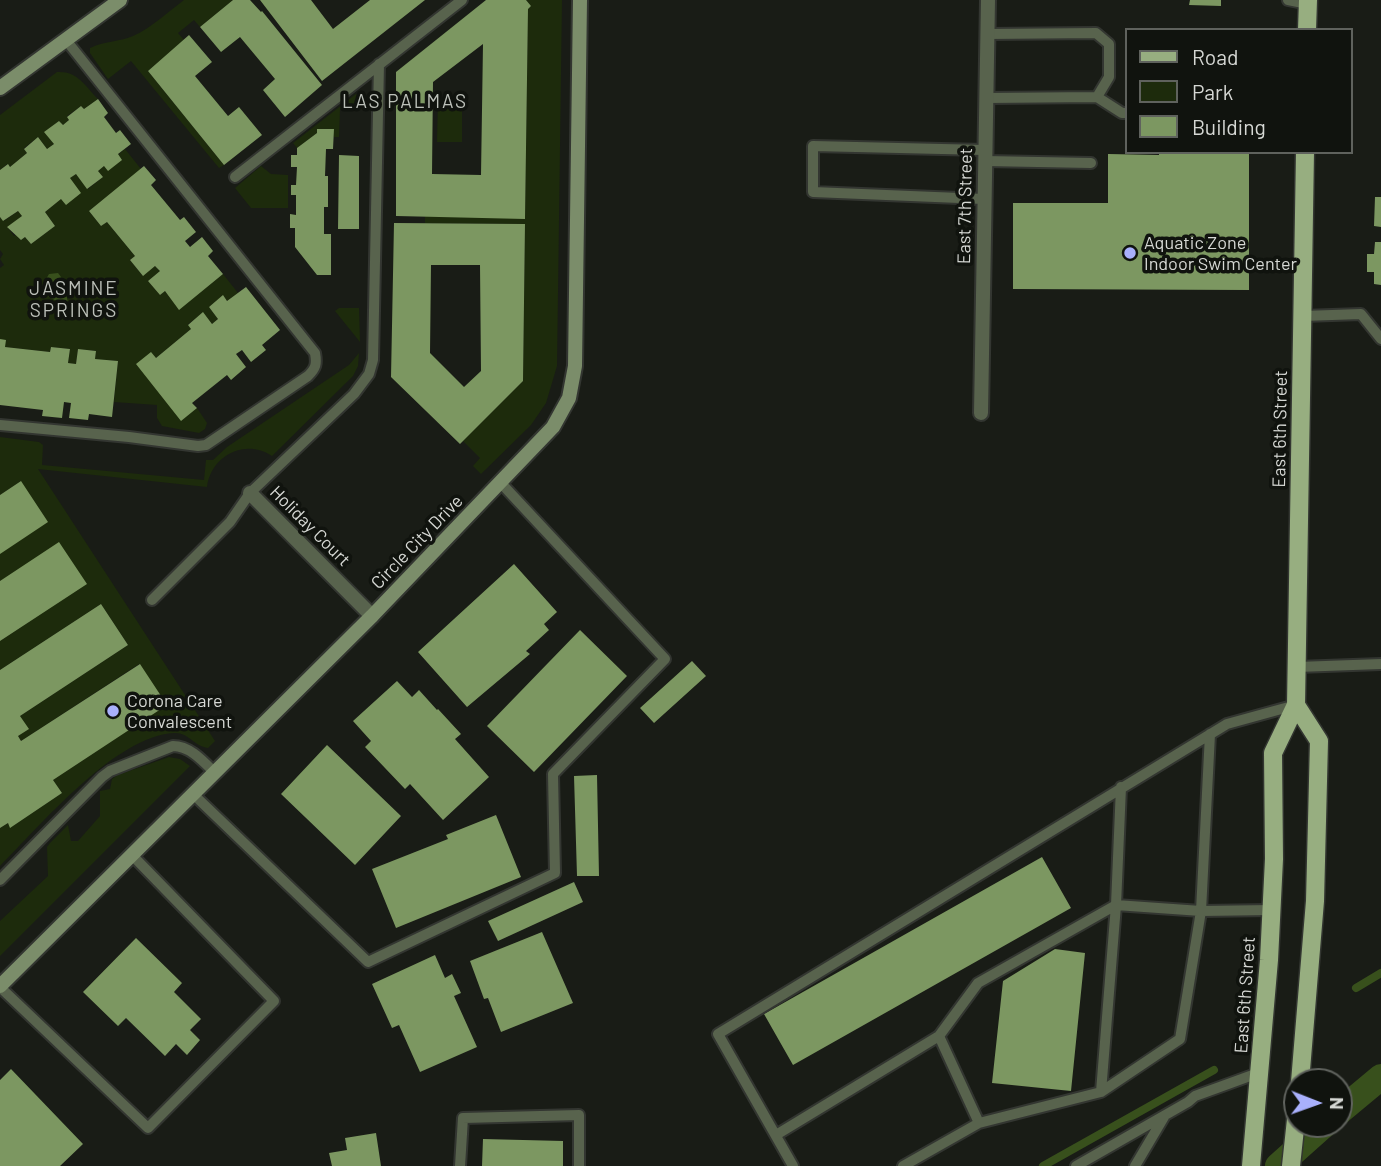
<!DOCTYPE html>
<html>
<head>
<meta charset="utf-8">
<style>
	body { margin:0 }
	#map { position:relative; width:1381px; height:1166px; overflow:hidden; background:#191c16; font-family:Barlow,sans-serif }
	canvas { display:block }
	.legend { position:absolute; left:1125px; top:28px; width:228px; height:126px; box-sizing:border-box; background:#10130e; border:2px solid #5f625d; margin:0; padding:9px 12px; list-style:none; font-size:21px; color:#d6d8d4 }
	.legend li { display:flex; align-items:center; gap:14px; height:35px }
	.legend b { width:35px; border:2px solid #5f625d }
	.north { position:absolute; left:1283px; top:1068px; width:70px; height:70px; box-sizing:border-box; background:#10130e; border:2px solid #5f625d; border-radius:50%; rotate:91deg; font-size:19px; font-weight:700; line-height:28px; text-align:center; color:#d6d8d4 }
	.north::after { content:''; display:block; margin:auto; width:24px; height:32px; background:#a9b0fc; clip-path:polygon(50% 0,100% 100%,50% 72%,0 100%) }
</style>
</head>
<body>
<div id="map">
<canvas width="1381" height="1166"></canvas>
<ul class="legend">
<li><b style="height:9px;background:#97ae80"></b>Road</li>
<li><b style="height:19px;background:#1d2b0c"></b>Park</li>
<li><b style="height:19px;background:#7c9761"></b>Building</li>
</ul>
<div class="north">N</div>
</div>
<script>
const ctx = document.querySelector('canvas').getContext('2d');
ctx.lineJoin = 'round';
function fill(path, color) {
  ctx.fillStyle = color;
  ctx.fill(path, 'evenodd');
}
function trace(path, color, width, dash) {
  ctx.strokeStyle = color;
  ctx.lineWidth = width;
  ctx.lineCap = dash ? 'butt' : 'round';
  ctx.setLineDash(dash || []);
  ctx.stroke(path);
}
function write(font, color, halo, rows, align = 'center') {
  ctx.font = font + ' Barlow,sans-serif';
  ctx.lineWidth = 7;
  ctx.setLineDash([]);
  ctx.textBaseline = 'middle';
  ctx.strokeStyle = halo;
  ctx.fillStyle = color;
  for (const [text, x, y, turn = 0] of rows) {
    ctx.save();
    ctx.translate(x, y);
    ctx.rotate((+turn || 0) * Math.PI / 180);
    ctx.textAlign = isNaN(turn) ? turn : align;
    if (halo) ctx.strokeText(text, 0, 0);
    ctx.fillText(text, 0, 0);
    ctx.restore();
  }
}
fill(new Path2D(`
	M184 0H233L200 27 194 20 178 33 184 40 148 71 224 165 219 168 131 61 108 79 90 53V48C104 41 119 42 133 36 151 28 168 12 184 0Z
	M526 0H562L557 366 546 403 531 425 481 474 473 466 480 458 463 441 523 381 525 224 425 223V216L525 218 528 9 531 6Z
	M57 72C78 71 84 85 98 99L84 109 81 106 67 116 69 120 63 125 59 121 45 132 54 144 47 149 38 137 24 148 27 153 10 167 7 164 0 170V115Z
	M356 94 362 97V107L360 110 340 109 339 137H334L333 129H318L317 133 297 148 293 143Z
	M438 99 462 100V142H437Z
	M125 149 141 169 89 211 101 226 107 222 135 256 130 260 142 275 155 266 160 271 148 281 160 295 165 291 179 309 223 274 238 293 227 301 223 296 209 307 218 319 212 324 203 313 188 324 191 329 156 358 181 420 197 408 207 423 205 429 199 433 162 426 157 418V405L114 402 118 361 95 359 96 351 78 349 76 364 68 363 70 349 51 347 50 352 5 347 0 339V268L4 265 0 259 3 254 0 250V217L4 221 18 211 22 216 8 228 14 236 16 235 21 240 25 237 31 244 55 226 45 212 61 199 70 178 76 174 88 189 103 177 98 171Z
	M261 166 271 174 288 175V208H251L235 188Z
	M339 308H359L360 342 335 311Z
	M359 353 358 366 353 376 272 456C246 438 211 455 207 487L38 469 215 741 208 748C194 746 188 732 174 733 115 736 40 826 0 866V828L8 823 11 827 62 793 53 780 166 705 139 664 21 741 18 736 28 729 20 716 128 645 101 604 0 670V641L86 584 0 581V554L21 481 0 495V437L39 442 43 445 42 465 204 480 206 460H213L227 447 349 365Z
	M169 757 180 759 190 766 0 956V921L48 876 47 847 50 843 68 825 71 841H78L100 816V791L110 789 112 779 118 775Z`), '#1d2b0c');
fill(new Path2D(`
	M58 273C65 280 66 294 68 303L66 306 49 297 41 288 49 274Z`), '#38501c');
trace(new Path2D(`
	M1356 988 1381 973
	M1043 1166 1214 1070`), '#38501c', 8);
trace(new Path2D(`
	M1339 1112 1381 1077
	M1278 1166 1325 1124`), '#38501c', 26);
fill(new Path2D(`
	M233 0H250L261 12 262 11 322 85 285 117 263 90 275 79 240 37 221 52 200 27Z
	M260 0H311L333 29 370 0H425L322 81Z
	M486 0H526L531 6 528 9 525 219 396 216V72ZM483 44 481 175 432 174 433 82Z
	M1190 0H1221V6L1189 5Z
	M189 35 212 62 195 76 228 116 239 107 262 135 224 165 148 71Z
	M98 99 108 113 104 117 116 133 120 130 131 144 118 154 122 160 108 171 104 166 98 171 103 177 87 189 76 174 70 178 81 193 66 205 61 199 45 212 55 226 31 244 25 237 21 240 7 227 22 216 18 211 3 221 0 217V170L8 164 10 167 27 153 24 149 38 137 47 149 54 144 44 132 59 121 63 125 69 120 67 117 81 106 84 109Z
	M317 129H334L333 149H326L325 176H328V207H324V234H331V275H317L295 247V228H290V214L296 215V195H291V185H296L297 167H291V155H297V148L317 133Z
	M1159 152H1249V290L1013 289V203H1108V154L1159 155Z
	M339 155 359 156V229H338Z
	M144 166 156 180 151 185 180 220 184 217 196 232 185 241 190 247 202 237 213 251 208 256 223 274 179 310 165 291 160 295 148 281 160 271 155 266 143 276 130 260 135 256 107 222 101 226 89 211Z
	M1375 197H1381V227L1374 226Z
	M394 223 525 224 523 381 460 444 391 377ZM431 265H480L481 371 464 387 430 353Z
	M1375 242H1381V285L1374 284V272H1367V254H1374Z
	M246 287 280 330 262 345 266 350 251 362 242 350 236 354 246 367 231 380 227 375 192 403 197 408 181 421 136 364 151 352 156 358 191 329 188 325 203 312 212 324 218 319 209 307 223 295 227 301Z
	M0 339 6 340 5 347 50 352 51 347 70 349 68 363 76 364 78 349 96 351 95 359 118 361 112 417 89 414 88 420 69 418 71 403 64 402 62 418 42 416 43 410 0 405Z
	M21 481 48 522 0 554V495Z
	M59 542 87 584 0 641V581Z
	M514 564 557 612 544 624 549 630 526 651 530 654 467 707 418 652Z
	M101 604 128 645 20 716 29 729 18 736 21 741 140 664 167 705 53 780 62 793 10 828 8 823 0 828V670Z
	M580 630 627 676 534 772 487 726Z
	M692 661 706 676 654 723 640 708Z
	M397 681 412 697 419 690 437 710 438 709 461 734 455 739 489 777 443 820 410 784 405 789 365 747 371 741 353 721Z
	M327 745 401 816 355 865 281 794Z
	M597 775 599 876H577L574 776Z
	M496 815 521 877 396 928 372 869 448 839 446 835Z
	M1042 857 1071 908 793 1065 764 1014Z
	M574 882 583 902 498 941 488 921Z
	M542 932 573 1003 501 1032 488 998 484 999 470 961Z
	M136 938 182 983 174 992 201 1019 190 1030 200 1040 187 1055 176 1044 165 1056 126 1018 118 1026 83 992Z
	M1055 949 1085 953 1071 1091 992 1083 1003 981Z
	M435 955 445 978 452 974 461 993 454 996 477 1047 420 1072 399 1025 392 1028 372 984Z
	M11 1069 83 1144 60 1166H0V1080Z
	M376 1133 381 1166H332L329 1153 347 1150 345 1138Z
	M483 1139 563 1141V1166H482Z`), '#7c9761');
const lane = new Path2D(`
	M1288 0 1308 4
	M1097 97 1122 113H1127
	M986 98 1097 97 1109 77V44L1096 33 987 34
	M985 161 1091 163
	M235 177 462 0
	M984 199 813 192V146L985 150
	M1303 316 1361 314 1381 339
	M0 425 129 437 198 446 206 445 308 376C316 368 317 364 315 353L66 40
	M152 600 230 522 250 493 354 394 369 374 373 360 379 64
	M1297 667 1381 664
	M193 794 368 962 555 873 553 774 665 659 500 482
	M0 880 102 777 110 771 173 746C190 746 203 761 215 773
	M0 987 148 1128 274 1001 132 855
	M1101 1092 1116 905 1121 787
	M979 1123 939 1036 978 983 1116 905 1201 911 1210 734
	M776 1135 939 1036
	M460 1166 463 1118 579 1115V1166
	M793 1166 718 1034 1227 724 1296 705
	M903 1166 979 1123 1101 1092 1180 1039 1201 911 1271 910
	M1076 1166 1188 1102 1195 1096 1261 1072
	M1135 1166 1164 1117`);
const street = new Path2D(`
	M981 413 988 0
	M250 493 372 616`);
const secondary = new Path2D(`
	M0 88 120 0
	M0 986 372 616 553 427 569 398 575 366 580 0`);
const primary = new Path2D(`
	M1307 30 1308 0
	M1296 705 1319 741 1315 901 1300 1082
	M1251 1166 1269 960 1274 859 1273 753 1296 705 1305 152
	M1291 1166 1297 1110`);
trace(lane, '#333631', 14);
trace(street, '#333631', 18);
trace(secondary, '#333631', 18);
trace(primary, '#333631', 21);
trace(lane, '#58634d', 10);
trace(street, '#58634d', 14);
trace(secondary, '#7b8d6a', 14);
trace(primary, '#97ae80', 18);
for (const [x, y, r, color] of [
	[1130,253,7,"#a9b0fc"],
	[113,711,7,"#a9b0fc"]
]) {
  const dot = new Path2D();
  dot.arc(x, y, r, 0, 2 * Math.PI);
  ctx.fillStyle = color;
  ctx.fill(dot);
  trace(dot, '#10130e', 2.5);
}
write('18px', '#d6d8d4', '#10130e', [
	["East 7th Street",965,206,-89],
	["East 6th Street",1280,429,-89],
	["Holiday Court",310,526,45],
	["Circle City Drive",417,542,-46],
	["East 6th Street",1245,995,-86]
]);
write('18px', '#d6d8d4', '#10130e', [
	["Aquatic Zone",1144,243],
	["Indoor Swim Center",1144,264],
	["Corona Care",127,701],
	["Convalescent",127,722]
], 'left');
ctx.letterSpacing = '2px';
write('19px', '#bcc0b9', '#10130e', [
	["LAS PALMAS",405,102],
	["JASMINE",74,289],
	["SPRINGS",74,311]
]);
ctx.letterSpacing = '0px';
</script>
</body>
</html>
